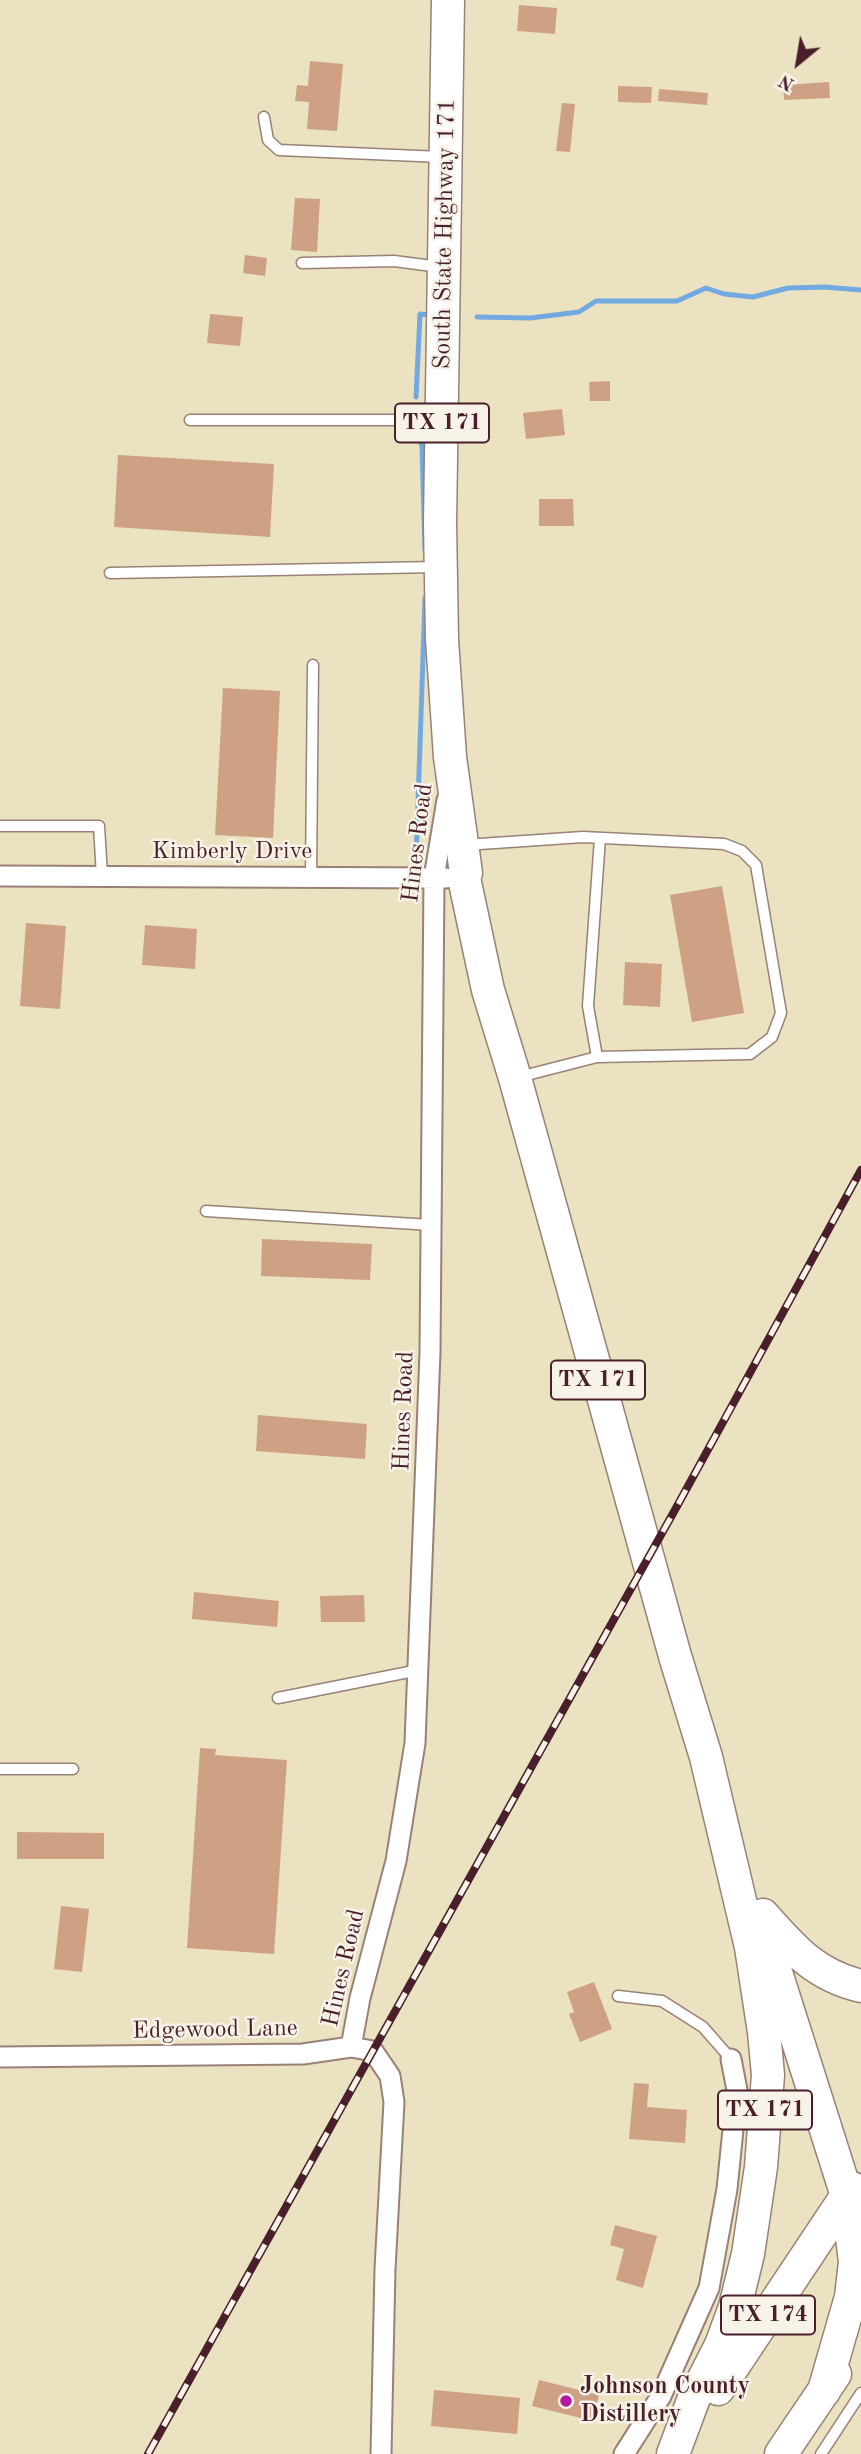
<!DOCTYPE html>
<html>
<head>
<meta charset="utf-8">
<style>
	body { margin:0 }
	#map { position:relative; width:861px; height:2454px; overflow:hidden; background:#ebe2c1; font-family:"Old Standard TT",serif }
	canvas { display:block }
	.north { position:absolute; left:763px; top:28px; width:70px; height:70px; -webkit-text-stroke:5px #f7f3e8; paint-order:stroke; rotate:210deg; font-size:19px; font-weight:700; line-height:28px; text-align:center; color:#4a1f2b }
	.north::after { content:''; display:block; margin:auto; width:24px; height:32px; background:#4a1f2b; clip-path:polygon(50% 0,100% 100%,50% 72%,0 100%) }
</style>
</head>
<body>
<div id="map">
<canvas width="861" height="2454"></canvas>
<div class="north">N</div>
</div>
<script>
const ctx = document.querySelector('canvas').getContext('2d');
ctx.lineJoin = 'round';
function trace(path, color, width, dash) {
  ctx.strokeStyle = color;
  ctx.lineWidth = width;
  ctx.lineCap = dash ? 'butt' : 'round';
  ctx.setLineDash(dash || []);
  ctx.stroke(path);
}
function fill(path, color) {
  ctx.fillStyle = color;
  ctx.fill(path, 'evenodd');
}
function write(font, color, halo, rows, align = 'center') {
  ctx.font = font + ' "Old Standard TT",serif';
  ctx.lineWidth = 5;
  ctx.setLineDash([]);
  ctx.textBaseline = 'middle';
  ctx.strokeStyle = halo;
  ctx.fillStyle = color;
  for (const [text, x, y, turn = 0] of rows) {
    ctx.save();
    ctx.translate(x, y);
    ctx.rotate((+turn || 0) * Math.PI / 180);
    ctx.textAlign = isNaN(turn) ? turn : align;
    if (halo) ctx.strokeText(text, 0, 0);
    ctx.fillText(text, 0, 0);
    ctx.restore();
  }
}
trace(new Path2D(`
	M477 317 530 318 579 312 596 301H677L706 288 724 294 753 297 788 288 824 287 861 290
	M416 397 420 314 430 315
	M417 430 422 446 425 550
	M416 861 425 598`), '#73a9e1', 5);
fill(new Path2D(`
	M519 5 557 8 555 34 517 31Z
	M310 61 343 64 337 131 307 129 309 102 295 101 297 85 308 86Z
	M829 82 830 98 784 100 783 85Z
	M618 86 652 87 651 103 618 102Z
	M659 89 708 93 707 105 658 101Z
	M562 103 575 104 570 152 556 151Z
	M295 198 320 199 317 252 291 250Z
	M245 255 267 258 265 276 243 273Z
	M210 314 243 317 240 346 207 343Z
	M610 381V401H590L589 382Z
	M562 409 565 435 526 439 523 413Z
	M118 455 274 464 270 537 114 527Z
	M539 499H573L574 526H539Z
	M223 688 280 691 273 838 215 835Z
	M722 886 744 1013 692 1022 670 895Z
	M26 923 66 926 60 1009 20 1006Z
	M145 925 197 929 195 969 142 965Z
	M625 962 662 964 660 1007 623 1005Z
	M262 1239 372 1244 370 1280 261 1276Z
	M258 1415 367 1424 365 1459 256 1451Z
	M194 1592 279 1601 277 1627 192 1619Z
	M364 1595 365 1622H321L320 1596Z
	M200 1748 216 1749 215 1755 287 1760 274 1954 187 1948Z
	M17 1832 104 1833V1859H17Z
	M61 1906 89 1909 82 1972 54 1969Z
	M594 1982 612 2029 580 2042 569 2014 574 2012 567 1992Z
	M634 2083 649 2084 647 2107 687 2110 685 2143 629 2139Z
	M615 2225 657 2236 643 2288 616 2280 624 2249 610 2245Z
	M539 2380 599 2395 593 2421 532 2406Z
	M434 2390 520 2398 517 2434 431 2426Z`), '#cea185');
const service = new Path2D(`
	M264 117 268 140 279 150 442 157
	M302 263 394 261 440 267
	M190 420H438
	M110 573 437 567
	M0 826H99L102 876
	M465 845 583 837 724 844 742 851 756 865 781 1013 772 1037 750 1054 597 1057
	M311 877 313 665
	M519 1077 597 1057 588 1006 600 838
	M206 1211 431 1225
	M278 1698 419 1670
	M0 1769H73
	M618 1996 662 2001 703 2027 731 2059
	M821 2454 861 2393`);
const minor = new Path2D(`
	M0 876 446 878
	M351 2047 360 1998 396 1861 415 1743 430 1352 434 878 447 800
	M0 2057 303 2054 351 2047 373 2051 390 2076 394 2102 385 2269 381 2454
	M624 2454 661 2396 709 2288 727 2189 737 2090 731 2059`);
const primary = new Path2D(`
	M448 0 440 523 442 639 450 757 466 873 464 878 488 990 515 1078 675 1656 706 1757 751 1947 764 2032 768 2075 761 2167 748 2254 735 2307 721 2345 694 2398 673 2454
	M763 1915C793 1949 815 1975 861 1986
	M767 1944 847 2196 855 2262 851 2297 824 2391
	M718 2389 852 2188
	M781 2454 835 2374`);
trace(service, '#9a8076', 13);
trace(minor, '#9a8076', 23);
trace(primary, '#9a8076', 35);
trace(service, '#fff', 10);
trace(minor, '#fff', 19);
trace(primary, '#fff', 32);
const rail = new Path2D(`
	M148 2454 676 1508 861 1170`);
trace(rail, '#4a1f2b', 8);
trace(rail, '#f7f3e8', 5, [16]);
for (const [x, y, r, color] of [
	[566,2401,7,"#b5179e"]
]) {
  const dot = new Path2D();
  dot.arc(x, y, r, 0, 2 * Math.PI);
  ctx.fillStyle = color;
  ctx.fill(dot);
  trace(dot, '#f7f3e8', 2.5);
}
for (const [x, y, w] of [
	[442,423,94],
	[598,1380,94],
	[765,2110,94],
	[768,2315,94]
]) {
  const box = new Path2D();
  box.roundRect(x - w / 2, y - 19.5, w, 39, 5);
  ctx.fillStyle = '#f7f3e8';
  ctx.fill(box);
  trace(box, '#4a1f2b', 2);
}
write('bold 23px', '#4a1f2b', null, [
	["TX 171",442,423],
	["TX 171",598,1380],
	["TX 171",765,2110],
	["TX 174",768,2315]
]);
write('24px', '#4a1f2b', '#f7f3e8', [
	["South State Highway 171",445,234,-89],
	["Hines Road",418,843,-83],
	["Kimberly Drive",232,852],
	["Hines Road",404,1411,-88],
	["Hines Road",344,1968,-77],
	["Edgewood Lane",215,2030,-1]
]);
write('bold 24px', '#4a1f2b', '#f7f3e8', [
	["Johnson County",580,2387],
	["Distillery",580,2415]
], 'left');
</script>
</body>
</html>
